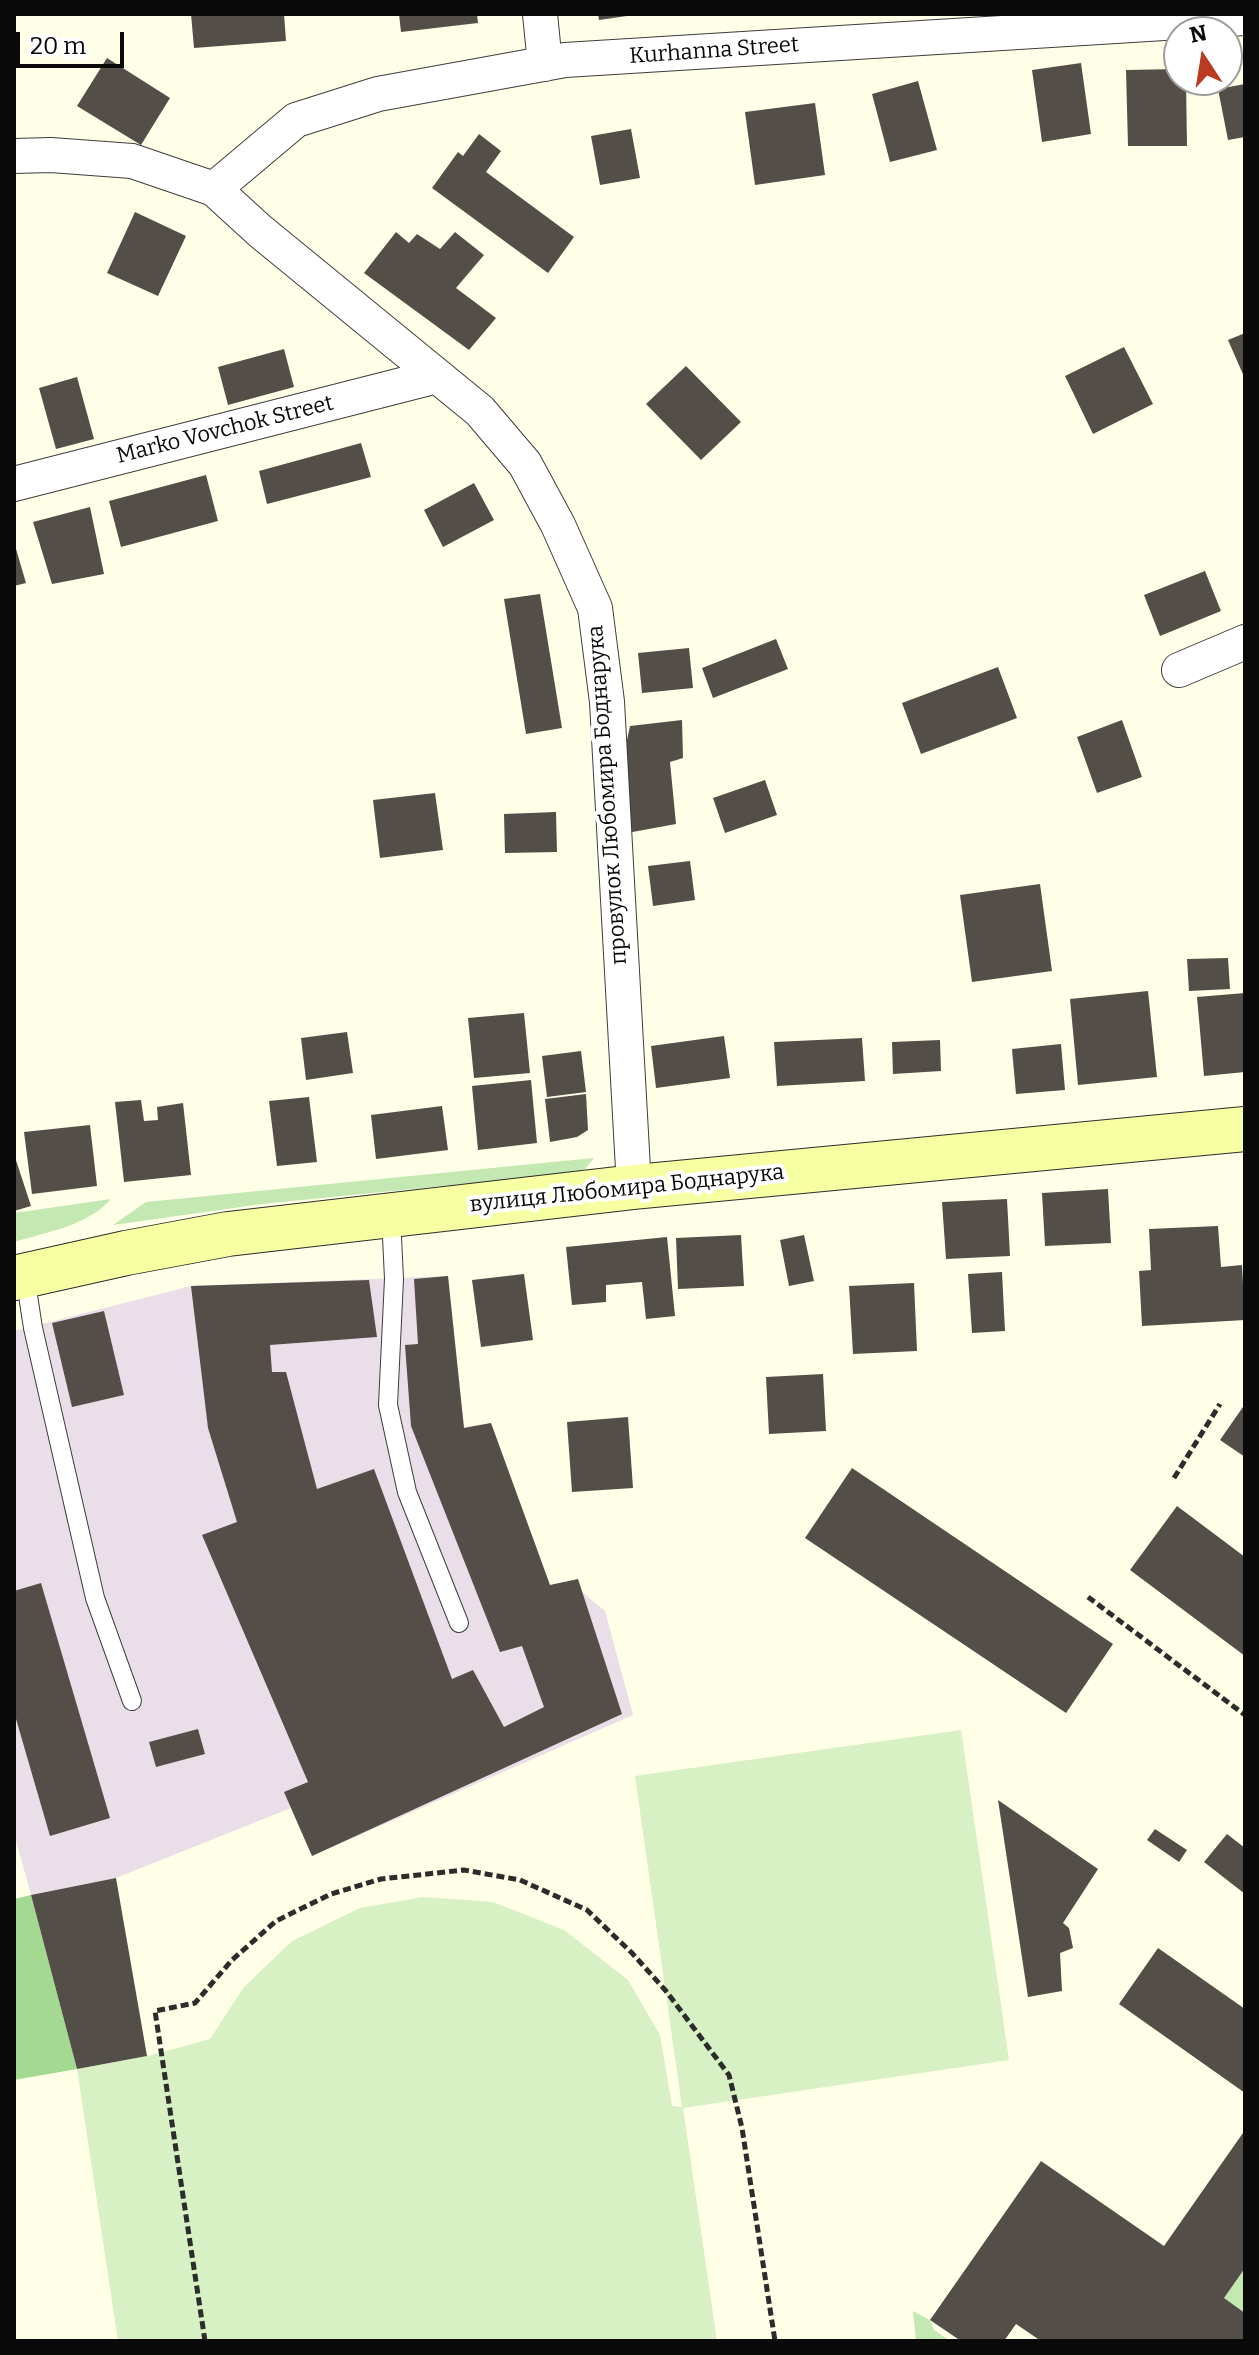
<!DOCTYPE html>
<html>
<head>
<meta charset="utf-8">
<style>
	body { margin:0 }
	#map { position:relative; width:1259px; height:2355px; overflow:hidden; background:#ffffe7; font-family:Bitter,serif }
	canvas { display:block }
	.frame { position:absolute; inset:0; border:16px solid #0a0a0a; pointer-events:none }
	.north { position:absolute; left:1163px; top:16px; width:80px; height:80px; box-sizing:border-box; background:#fff; border:2px solid #9d9d9d; border-radius:50%; rotate:348deg; font-size:22px; font-weight:700; line-height:32px; text-align:center; color:#0a0a0a }
	.north::after { content:''; display:block; margin:auto; width:28px; height:36px; background:#ba3a22; clip-path:polygon(50% 0,100% 100%,50% 72%,0 100%) }
	.scale { position:absolute; left:16px; top:32px; width:108px; height:36px; box-sizing:border-box; border:4px solid #0a0a0a; border-top:0; padding-left:10px; font-size:24px; line-height:28px; white-space:nowrap; color:#0a0a0a; -webkit-text-stroke:6px #fff; paint-order:stroke }
</style>
</head>
<body>
<div id="map">
<canvas width="1259" height="2355"></canvas>
<div class="frame"></div>
<div class="north">N</div>
<div class="scale">20 m</div>
</div>
<script>
const ctx = document.querySelector('canvas').getContext('2d');
ctx.lineJoin = 'round';
function fill(path, color) {
  ctx.fillStyle = color;
  ctx.fill(path, 'evenodd');
}
function trace(path, color, width, dash) {
  ctx.strokeStyle = color;
  ctx.lineWidth = width;
  ctx.lineCap = dash ? 'butt' : 'round';
  ctx.setLineDash(dash || []);
  ctx.stroke(path);
}
function write(font, color, halo, rows, align = 'center') {
  ctx.font = font + ' Bitter,serif';
  ctx.lineWidth = 8;
  ctx.setLineDash([]);
  ctx.textBaseline = 'middle';
  ctx.strokeStyle = halo;
  ctx.fillStyle = color;
  for (const [text, x, y, turn = 0] of rows) {
    ctx.save();
    ctx.translate(x, y);
    ctx.rotate((+turn || 0) * Math.PI / 180);
    ctx.textAlign = isNaN(turn) ? turn : align;
    if (halo) ctx.strokeText(text, 0, 0);
    ctx.fillText(text, 0, 0);
    ctx.restore();
  }
}
fill(new Path2D(`
	M448 1276 464 1427 491 1423 550 1585 578 1579 582 1592 605 1611 633 1715 312 1856 291 1808 116 1878 31 1895 14 1833V1331L191 1286Z`), '#eadee9');
fill(new Path2D(`
	M594 1158 585 1169 572 1173 262 1204 113 1225 146 1202Z
	M111 1199C87 1226 47 1232 14 1242V1213Z
	M1245 2268V2311L1244 2312 1224 2298Z
	M913 2311 930 2320 934 2330 950 2341H916Z`), '#c3e8b2');
fill(new Path2D(`
	M31 1895 77 2069 14 2080V1899Z`), '#a3d991');
fill(new Path2D(`
	M961 1730 1009 2060 683 2108 717 2341H118L77 2069 152 2055 210 2039 244 1987 292 1941 360 1908 423 1897 493 1902 564 1930 628 1980 660 2035 672 2106 682 2107 635 1776Z`), '#d7f0c4');
fill(new Path2D(`
	M191 14H284L286 41 194 48Z
	M399 14H477L478 23 401 32Z
	M598 14H627V16L599 20Z
	M107 58 170 98 141 145 77 106Z
	M1081 63 1091 134 1042 142 1032 70Z
	M1179 69V80H1186L1187 146H1128L1126 70Z
	M918 81 937 150 890 162 872 94Z
	M1245 84V137L1228 140 1218 89Z
	M815 103 825 175 755 185 745 112Z
	M631 129 640 178 600 185 591 136Z
	M479 134 501 151 486 172 574 237 548 273 432 188 458 152 463 156Z
	M135 212 186 236 158 296 107 273Z
	M396 232 409 243 417 234 440 249 455 232 484 255 456 288 496 318 469 350 364 273Z
	M1245 333V379L1228 340Z
	M1124 347 1153 404 1093 434 1065 376Z
	M284 349 294 387 228 405 218 367Z
	M686 366 741 422 701 460 646 404Z
	M77 377 94 439 56 449 39 388Z
	M361 443 371 477 267 504 259 471Z
	M206 475 218 521 121 547 109 501Z
	M474 483 494 520 443 547 424 510Z
	M90 507 104 574 52 584 33 522Z
	M14 542 26 583 14 586Z
	M1205 571 1221 611 1160 636 1144 595Z
	M540 594 562 728 526 734 504 599Z
	M776 639 788 669 713 698 702 668Z
	M689 648 693 688 642 693 638 653Z
	M998 667 1017 718 921 754 902 703Z
	M682 720 683 758 670 762 676 824 627 833 623 759 630 726Z
	M1122 720 1142 777 1097 793 1077 737Z
	M765 780 777 815 725 833 713 798Z
	M435 793 443 850 380 858 373 800Z
	M556 812 557 852 505 853 504 814Z
	M690 861 695 900 653 906 648 866Z
	M1040 884 1052 971 972 982 960 895Z
	M1228 958 1230 989 1189 991 1187 959Z
	M1148 991 1157 1077 1078 1085 1070 999Z
	M1245 993V1072L1204 1076 1197 997Z
	M524 1013 530 1073 474 1078 468 1018Z
	M347 1032 353 1073 306 1080 301 1038Z
	M724 1036 730 1078 656 1088 651 1046Z
	M862 1038 865 1081 777 1086 774 1042Z
	M940 1040 941 1071 893 1074 892 1042Z
	M1061 1044 1065 1090 1016 1094 1012 1049Z
	M581 1051 586 1092 547 1097 542 1056Z
	M531 1080 537 1143 478 1150 472 1086Z
	M586 1094 588 1130 577 1137 550 1142 545 1099Z
	M309 1097 317 1162 277 1166 269 1101Z
	M141 1100 144 1121 158 1120 157 1107 183 1103 191 1175 124 1182 115 1102Z
	M442 1106 448 1150 376 1159 371 1115Z
	M90 1125 97 1186 32 1194 24 1132Z
	M14 1154 31 1206 14 1211Z
	M1108 1189 1111 1243 1045 1246 1042 1193Z
	M1007 1199 1010 1256 946 1259 942 1202Z
	M1218 1226 1221 1267 1242 1265 1245 1320 1142 1326 1139 1271 1151 1270 1149 1229Z
	M741 1235 744 1286 678 1289 676 1238Z
	M804 1235 814 1281 789 1286 780 1240Z
	M667 1237 675 1316 646 1319 642 1282 606 1285V1302L572 1305 566 1247Z
	M1002 1272 1005 1331 972 1333 968 1274Z
	M524 1274 533 1340 481 1347 472 1280Z
	M448 1276 464 1428 491 1423 550 1585 578 1579 622 1714 312 1856 284 1792 308 1782 202 1535 237 1522 208 1428 191 1286 369 1280 377 1337 270 1345 272 1372H286L317 1489 374 1469 452 1679 473 1670 504 1727 544 1707 522 1646 500 1652 411 1426 405 1345 418 1344 414 1279Z
	M914 1283 917 1351 853 1354 849 1286Z
	M104 1311 124 1395 72 1407 52 1323Z
	M823 1374 826 1431 769 1434 766 1377Z
	M1245 1404V1457L1220 1440Z
	M628 1417 633 1488 572 1492 567 1422Z
	M852 1468 1113 1644 1066 1713 805 1538Z
	M1177 1506 1245 1557V1656L1130 1570Z
	M41 1583 110 1818 50 1836 14 1712V1591Z
	M198 1729 205 1754 156 1767 149 1742Z
	M998 1800 1098 1869 1063 1923 1069 1928 1073 1948 1060 1953 1062 1991 1028 1997Z
	M1155 1829 1187 1850 1179 1862 1147 1840Z
	M1227 1834 1245 1848V1894L1204 1862Z
	M116 1878 147 2056 77 2069 31 1895Z
	M1158 1948 1245 2009V2093L1119 2004Z
	M1245 2130V2268L1224 2298 1245 2313V2341H1041L1016 2324 1004 2341H961L930 2320 1041 2161 1164 2246Z`), '#534e47');
const lane = new Path2D(`
	M391 1216 394 1279 388 1405 407 1492 459 1623
	M25 1276 33 1328 95 1598 132 1701`);
const street = new Path2D(`
	M540 14 545 64
	M14 156 51 155 132 161 214 189 260 231 480 411 525 464 558 525 595 608 607 702 634 1187
	M214 189 296 120 378 94 565 60 1245 18
	M14 484 437 376
	M1179 670 1245 642`);
const secondary = new Path2D(`
	M14 1278 126 1253 228 1234 634 1187 1245 1129`);
trace(lane, '#3d3d3d', 20);
trace(street, '#3d3d3d', 36);
trace(secondary, '#2c2c2c', 46);
trace(new Path2D(`
	M1174 1478 1220 1404
	M1088 1597 1245 1715
	M205 2341 155 2011 195 2003 232 1960 276 1921 331 1894 381 1879 464 1870 520 1880 587 1910 632 1953 666 1991 729 2075 742 2128 775 2341`), '#2c2c2c', 5, [8, 4]);
trace(lane, '#fff', 18);
trace(street, '#fff', 34);
trace(secondary, '#f6ffa2', 44);
write('22px', '#0a0a0a', '#fff', [
	["Kurhanna Street",714,51,-4],
	["Marko Vovchok Street",225,430,-14],
	["провулок Любомира Боднарука",608,795,-94],
	["вулиця Любомира Боднарука",627,1189,-6]
]);
</script>
</body>
</html>
